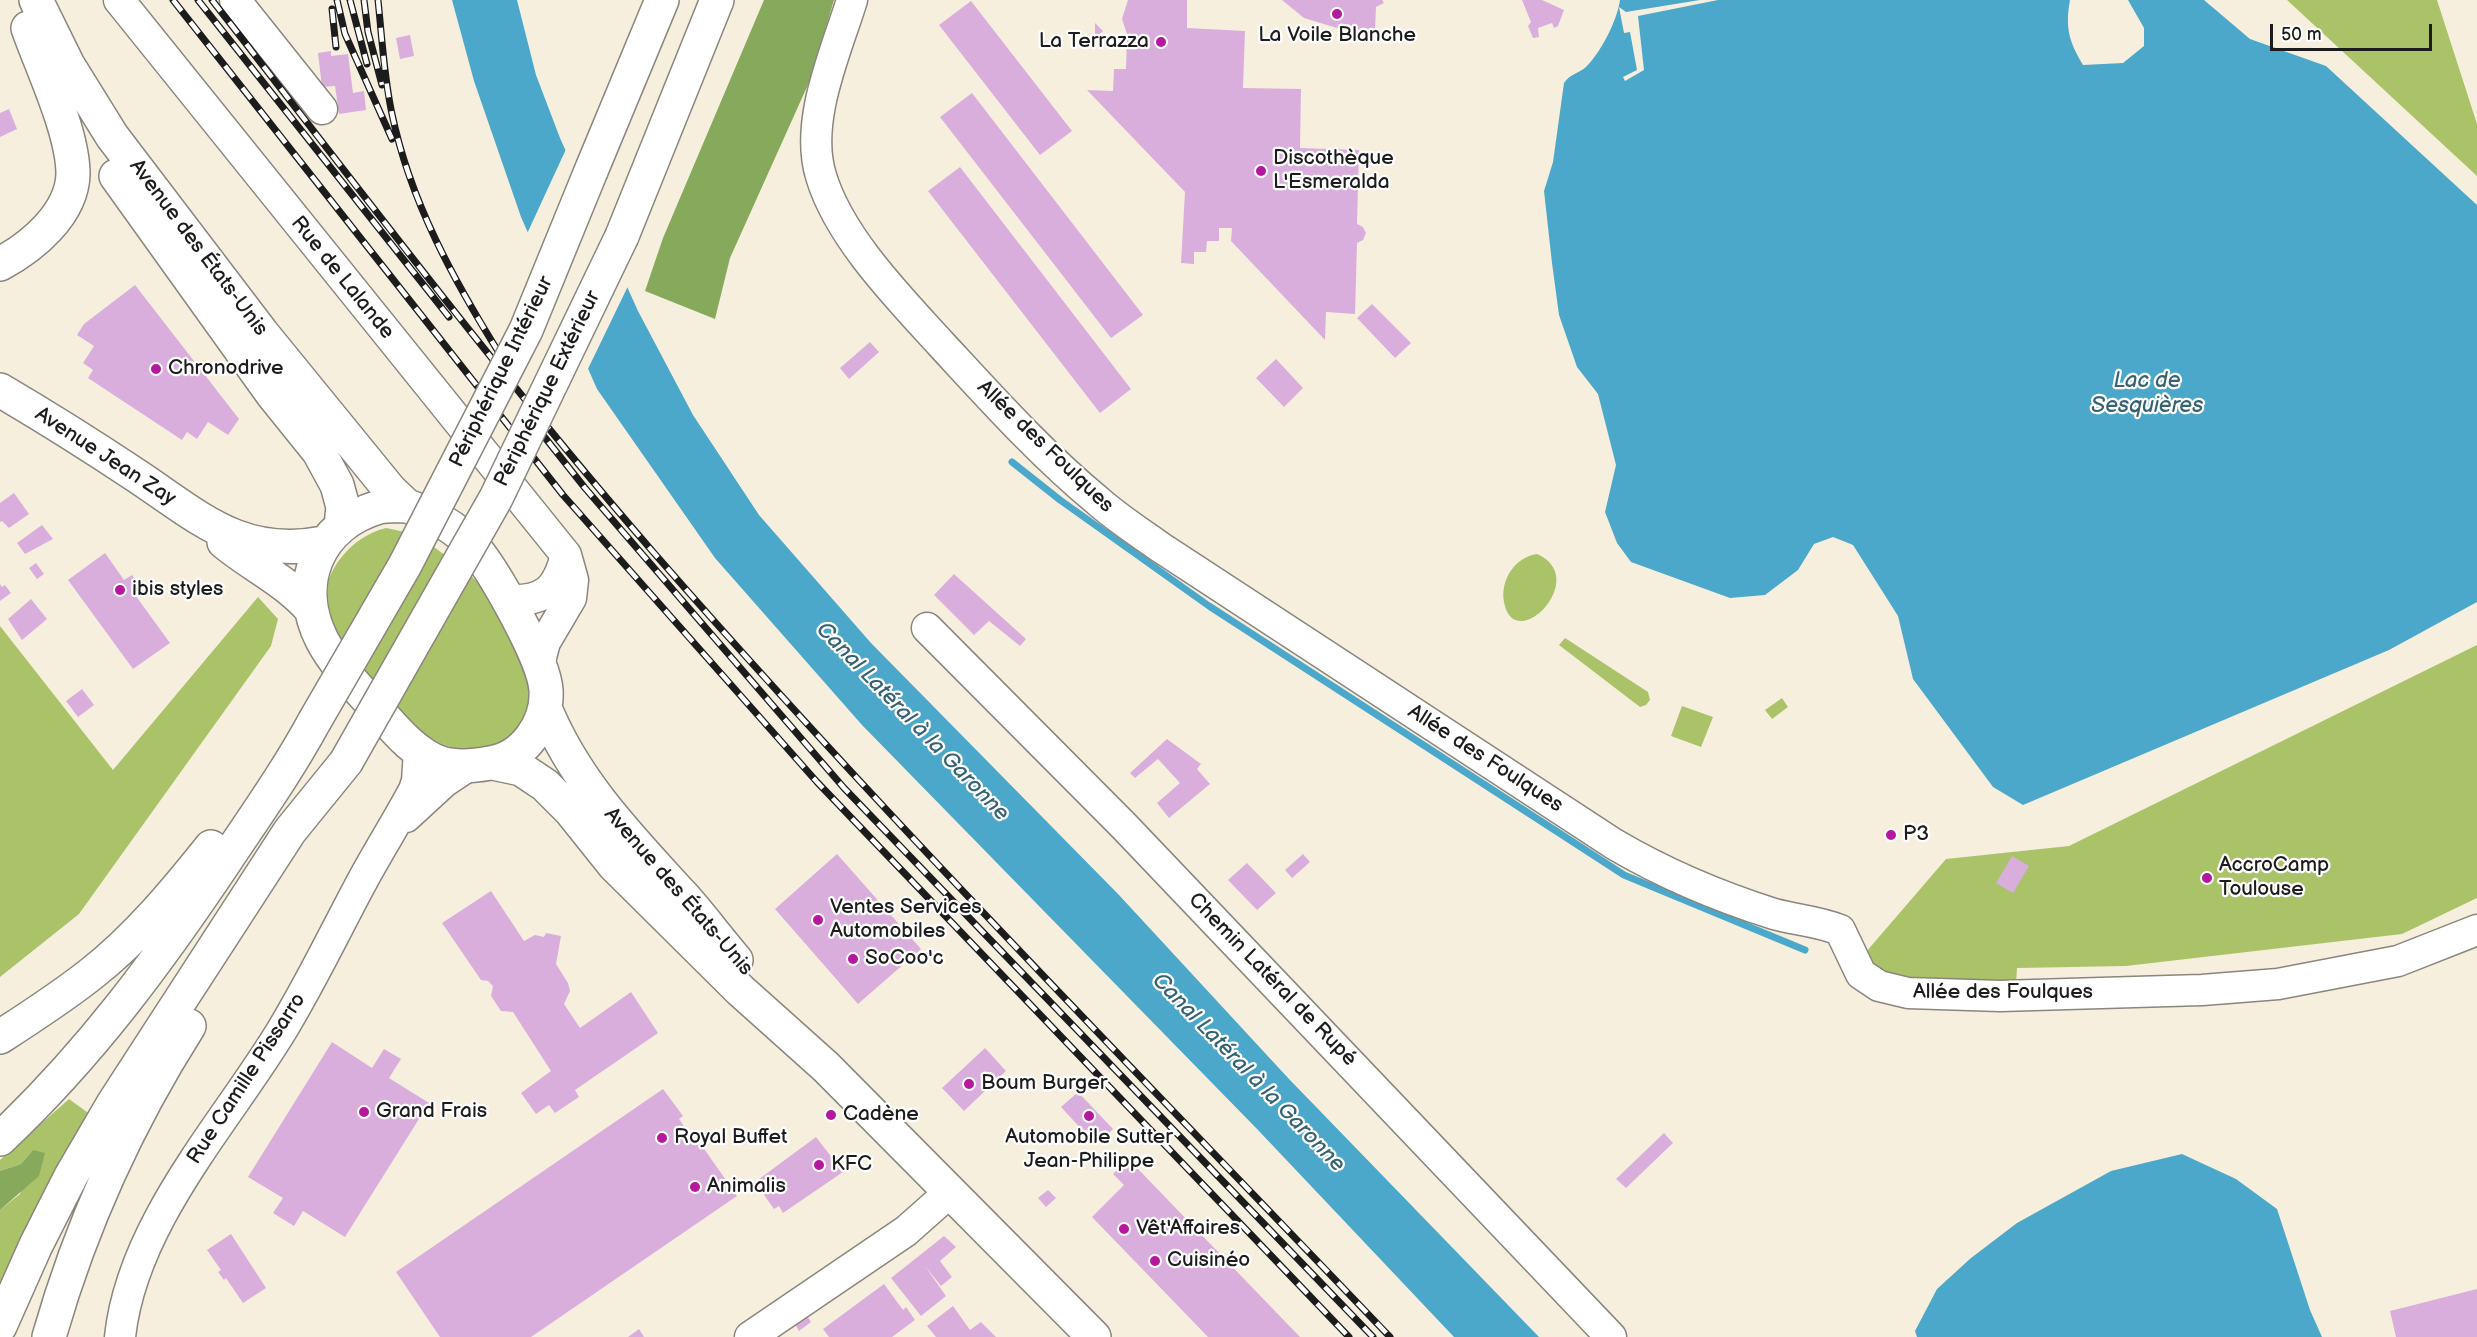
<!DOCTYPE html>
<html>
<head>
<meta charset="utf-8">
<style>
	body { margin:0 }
	#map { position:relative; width:2477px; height:1337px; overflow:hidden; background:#f7efde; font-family:"Balsamiq Sans",sans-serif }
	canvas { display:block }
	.scale { position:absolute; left:2270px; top:24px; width:162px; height:27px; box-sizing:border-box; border:3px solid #1c1c1c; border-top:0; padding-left:8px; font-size:18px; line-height:21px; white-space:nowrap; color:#1c1c1c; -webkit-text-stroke:4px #fff; paint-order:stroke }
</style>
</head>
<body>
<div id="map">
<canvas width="2477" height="1337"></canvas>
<div class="scale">50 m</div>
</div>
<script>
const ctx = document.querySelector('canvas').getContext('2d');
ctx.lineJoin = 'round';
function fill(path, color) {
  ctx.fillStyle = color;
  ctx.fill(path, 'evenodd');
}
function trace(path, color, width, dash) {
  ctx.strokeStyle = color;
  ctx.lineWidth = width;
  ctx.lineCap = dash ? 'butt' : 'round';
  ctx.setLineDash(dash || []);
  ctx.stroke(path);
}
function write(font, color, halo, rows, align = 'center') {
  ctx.font = font + ' "Balsamiq Sans",sans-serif';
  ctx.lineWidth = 4.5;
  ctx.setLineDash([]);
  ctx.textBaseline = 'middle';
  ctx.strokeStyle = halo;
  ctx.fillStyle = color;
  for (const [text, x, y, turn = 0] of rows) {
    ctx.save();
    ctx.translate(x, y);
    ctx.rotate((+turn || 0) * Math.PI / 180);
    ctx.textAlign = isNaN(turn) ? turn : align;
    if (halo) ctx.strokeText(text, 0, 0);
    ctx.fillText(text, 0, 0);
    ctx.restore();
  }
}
fill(new Path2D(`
	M2287 0H2437L2477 124V176Z
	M386 528C394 530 404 531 412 534 423 537 458 565 468 573 508 608 570 721 490 746 476 750 459 751 445 745 409 732 329 647 325 608 321 572 352 536 386 528Z
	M1537 554C1592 578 1514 657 1504 602 1500 580 1515 557 1537 554Z
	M258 597 278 619 271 646 79 914 0 977V626L113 770Z
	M1565 638 1648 692 1650 700 1646 705 1640 707 1559 645Z
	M2477 645V898L2402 934 2126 966 2017 968 2016 985 1890 981 1860 959 1946 859 2069 846Z
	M1782 698 1788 707 1772 719 1765 710Z
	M1682 706 1713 717 1701 747 1671 736Z
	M69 1099 91 1115 0 1291V1210L20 1194 33 1150 21 1164 0 1171V1160Z`), '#aac368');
fill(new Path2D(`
	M764 0H834L811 78 730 258 715 319 645 291 663 238Z
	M33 1150 45 1153 39 1176 0 1210V1171L21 1164Z`), '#87a95c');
fill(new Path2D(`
	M452 0H517L536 75 560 138 638 311 693 415 759 515 871 643 1119 895 1289 1079 1539 1337H1454L1258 1130 862 725 715 558 597 389 521 217 474 81Z
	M1620 0H2070C2065 28 2069 41 2083 65L2123 63 2144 46V28L2128 0H2204L2250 39 2326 66 2477 205V602L2389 650 2023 805 1993 787 1913 679 1898 616 1853 545 1833 537 1814 544 1798 570 1765 595 1730 598 1631 562 1617 543 1605 512 1616 465 1598 394 1577 367 1559 315 1552 263 1544 191 1553 162 1564 83C1571 73 1578 74 1586 67 1601 52 1617 21 1620 0Z
	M2182 1154 2236 1179 2277 1209 2310 1310 2322 1337H1917L1915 1331 1937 1289 1971 1258 2017 1223 2111 1171Z`), '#4ca8ca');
fill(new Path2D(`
	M1700 0H1718L1638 16 1644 70 1625 81 1623 77 1637 70 1630 32 1624 33 1619 7 1626 12Z
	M567 147 629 284 586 373 526 236Z`), '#f7efde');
trace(new Path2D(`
	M1012 462 1060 500 1209 606 1624 875 1805 950`), '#4ca8ca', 7);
fill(new Path2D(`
	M1128 0H1187V28L1245 31 1243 88 1301 89 1300 148 1359 150 1357 224 1363 227 1366 233 1363 240 1357 243 1355 314 1326 312 1325 340 1231 241 1232 228H1219V241H1207L1206 252H1194V264L1181 263 1185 192 1087 90 1113 91 1114 69H1126L1127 34 1122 19Z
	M1282 0H1382L1384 3 1376 7 1375 31H1347L1304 18Z
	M1522 0H1542L1564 10 1558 26 1554 28 1552 23 1538 28 1539 37 1533 38 1528 26 1531 22Z
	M971 1 1072 131 1040 155 939 25Z
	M1095 23 1103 31 1095 38Z
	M410 35 414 56 400 59 396 38Z
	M331 51V56L348 54 353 93 364 91 366 110 339 114 335 86 322 87 318 53Z
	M972 93 1143 315 1111 338 940 117Z
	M9 109 17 129 0 137V113Z
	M960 167 1131 389 1100 413 928 191Z
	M135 285 239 419 228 435 208 422 197 439 187 432 182 440 88 378 93 370 83 363 94 346 77 335 84 324Z
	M1372 304 1411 343 1395 358 1357 318Z
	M870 342 879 352 849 379 840 368Z
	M1276 359 1303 388 1284 407 1256 378Z
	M14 493 29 514 9 528 2 521 0 522V503Z
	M42 525 53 539 25 554 17 543Z
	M105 553 124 580 132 575 141 587 133 592 170 643 133 669 68 580Z
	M36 563 44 574 37 579 29 568Z
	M954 574 1026 639 1020 646 989 621 974 635 934 595Z
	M0 584 2 587 5 585 11 593 0 601Z
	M31 599 47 619 22 640 8 619Z
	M82 689 94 705 78 717 66 701Z
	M1167 739 1201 764 1197 769 1210 784 1169 818 1157 803 1180 783 1158 759 1135 778 1130 773Z
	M837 854 921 949 858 1004 775 909Z
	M1303 854 1310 862 1292 878 1285 870Z
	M2012 856 2029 866 2013 893 1996 883Z
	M1247 863 1276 893 1257 910 1228 880Z
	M491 891 524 941 535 935 544 937 546 933 561 936 556 964 568 983 570 991 564 1004 580 1028 631 992 658 1033 575 1090 579 1097 555 1113 549 1105 536 1114 521 1093 551 1071 513 1012 501 1011 491 996 493 986 488 981 481 980 442 923Z
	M332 1042 372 1068 384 1049 401 1059 389 1078 429 1103 345 1237 303 1211 294 1226 273 1213 283 1198 248 1177Z
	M985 1048 1006 1071 964 1111 942 1088Z
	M663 1089 683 1116 679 1119 697 1145 700 1143 737 1196 531 1337H440L396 1272Z
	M1078 1092 1113 1129 1098 1143 1087 1130 1084 1132 1061 1107Z
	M1664 1133 1673 1143 1626 1188 1616 1179Z
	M816 1137 843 1172 783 1213 779 1206 774 1209 755 1182Z
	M1128 1159 1140 1171 1300 1337H1208L1092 1217 1124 1185 1113 1174Z
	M1048 1190 1056 1198 1046 1207 1038 1198Z
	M231 1234 266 1288 243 1303 226 1278 224 1280 218 1272 221 1270 207 1250Z
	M944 1236 956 1247 940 1261 952 1277 941 1286 925 1266 946 1296 921 1316 891 1278Z
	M884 1284 903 1310 906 1307 915 1320 892 1337H829L823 1329Z
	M2477 1289V1337H2396L2390 1311Z
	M953 1306 970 1330 981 1322 996 1337H936L927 1326Z
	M804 1311 811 1322 799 1331 792 1319Z
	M639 1329 644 1337H628Z`), '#d9aedd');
const minor = new Path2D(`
	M119 0 566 555 573 580 571 598 545 642 539 665
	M235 0 322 109
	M852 0C836 52 804 121 821 176 839 237 899 298 941 344 991 398 1041 454 1098 501 1117 518 1139 532 1160 547L1614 844C1665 874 1717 896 1774 914 1796 920 1818 921 1840 930L1861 974 1879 986 1908 993 2000 996 2202 990 2278 984 2398 961 2477 930
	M507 600C544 602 557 590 566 555
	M927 628 1124 826 1611 1337
	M406 817 444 782 468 766
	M120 1337C132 1223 225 1124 282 1030 310 984 333 936 358 889 375 856 396 824 414 790L417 781 419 751
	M750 1337 906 1231 950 1192`);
const major = new Path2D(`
	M36 0 68 65 112 136 262 333 390 490 407 506
	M116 176 273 395 319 452 337 485 343 507 341 526
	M0 264C32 247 72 214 73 174 73 132 42 68 28 28
	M0 390C46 417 92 446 137 476 200 518 242 559 324 543
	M407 506C431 514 454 526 472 545 494 570 544 659 546 690 548 723 524 758 490 763 474 766 457 768 441 763 414 754 393 727 375 707 357 687 335 665 322 640 293 583 318 525 379 507 388 505 398 506 407 506Z
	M224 542C253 566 285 580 310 608
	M545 708C575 782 630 838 683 896 701 916 718 939 736 960
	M493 763 521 769 545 785 570 810 614 865 740 990 826 1067 1094 1337`);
const highway = new Path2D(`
	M591 171 662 0
	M622 236 717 0
	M0 1037C31 1017 62 997 91 974 137 938 175 892 211 847
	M0 1139C90 1054 157 963 226 860 256 815 288 770 314 722
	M0 1326 36 1245 71 1176 113 1104 290 831 346 762
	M49 1337C80 1228 128 1122 189 1026`);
trace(minor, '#8a867d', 33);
trace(major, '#8a867d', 36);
trace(highway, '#8a867d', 36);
trace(minor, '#fff', 30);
trace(major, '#fff', 33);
trace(highway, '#fff', 33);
const rail = new Path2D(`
	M173 0 563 495 817 782 1349 1337
	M198 0 449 317
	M212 0C357 186 499 375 654 553 890 823 1143 1078 1390 1337
	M337 0 345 34 392 139
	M350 0 367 64
	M364 0 368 32 382 85
	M378 0C382 38 384 77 392 114 410 201 454 281 501 356
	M332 9 336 47
	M531 420 585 488 844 788 1373 1337`);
trace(rail, '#1c1c1c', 7);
trace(rail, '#fff', 4.5, [14]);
const highwayBridge = new Path2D(`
	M314 722 405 565 526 330 591 171
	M346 762 496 498 622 236`);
trace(highwayBridge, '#8a867d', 36, []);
trace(highwayBridge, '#fff', 33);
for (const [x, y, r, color] of [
	[1337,14,6,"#b5179e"],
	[1161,42,6,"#b5179e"],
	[1261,171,6,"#b5179e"],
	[156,369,6,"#b5179e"],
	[120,590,6,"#b5179e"],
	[1891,835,6,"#b5179e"],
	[2207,878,6,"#b5179e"],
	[818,920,6,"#b5179e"],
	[853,959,6,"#b5179e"],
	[969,1084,6,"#b5179e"],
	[364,1112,6,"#b5179e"],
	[831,1115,6,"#b5179e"],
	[1089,1116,6,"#b5179e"],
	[662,1138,6,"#b5179e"],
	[819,1165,6,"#b5179e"],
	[695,1187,6,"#b5179e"],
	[1124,1229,6,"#b5179e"],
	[1155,1261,6,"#b5179e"]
]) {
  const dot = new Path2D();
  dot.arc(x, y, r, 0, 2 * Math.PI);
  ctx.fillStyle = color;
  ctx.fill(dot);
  trace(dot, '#fff', 2);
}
write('21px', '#1c1c1c', '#fff', [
	["La Voile Blanche",1337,36,"center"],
	["La Terrazza",1149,42,"right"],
	["Discothèque",1273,159],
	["L'Esmeralda",1273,183],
	["Chronodrive",168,369],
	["ibis styles",132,590],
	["P3",1903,835],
	["AccroCamp",2219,866],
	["Toulouse",2219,890],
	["Ventes Services",830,908],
	["Automobiles",830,932],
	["SoCoo'c",865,959],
	["Boum Burger",981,1084],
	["Grand Frais",376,1112],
	["Cadène",843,1115],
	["Royal Buffet",674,1138],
	["Automobile Sutter",1089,1138,"center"],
	["Jean-Philippe",1089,1162,"center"],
	["KFC",831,1165],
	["Animalis",707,1187],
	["Vêt'Affaires",1136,1229],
	["Cuisinéo",1167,1261]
], 'left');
write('21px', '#1c1c1c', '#fff', [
	["Avenue des États-Unis",198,248,53],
	["Rue de Lalande",342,278,51],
	["Périphérique Intérieur",502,372,-64],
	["Périphérique Extérieur",548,389,-64],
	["Allée des Foulques",1045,447,44],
	["Avenue Jean Zay",105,457,33],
	["Allée des Foulques",1485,759,33],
	["Avenue des États-Unis",678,892,49],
	["Chemin Latéral de Rupé",1272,980,46],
	["Allée des Foulques",2003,993],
	["Rue Camille Pissarro",247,1079,-57]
]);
write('italic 22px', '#346273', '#fff', [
	["Lac de",2147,381],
	["Sesquières",2147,406],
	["Canal Latéral à la Garonne",912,722,46],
	["Canal Latéral à la Garonne",1248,1073,46]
]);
</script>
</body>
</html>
